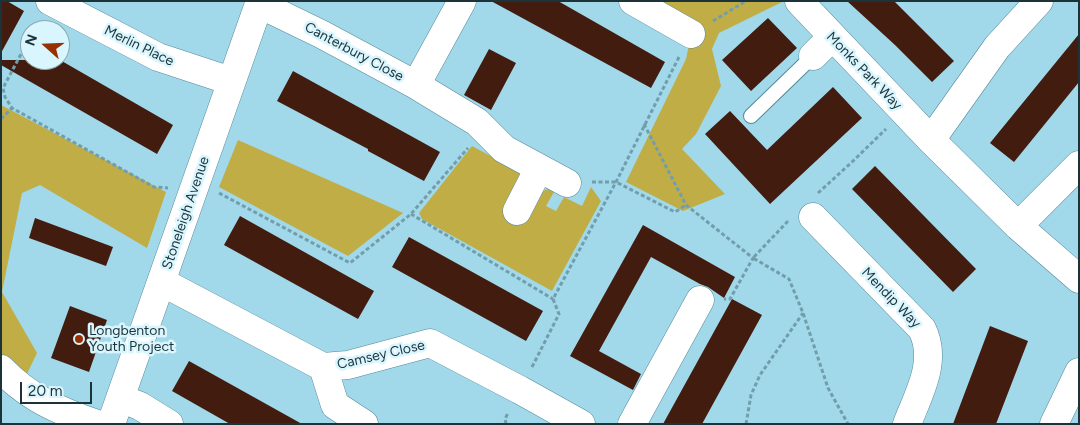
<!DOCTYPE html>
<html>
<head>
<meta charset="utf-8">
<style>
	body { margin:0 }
	#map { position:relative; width:1080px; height:425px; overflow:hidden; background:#a1d9ea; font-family:Figtree,sans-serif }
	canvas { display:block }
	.frame { position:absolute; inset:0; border:2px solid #1c3339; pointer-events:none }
	.north { position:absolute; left:20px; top:20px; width:50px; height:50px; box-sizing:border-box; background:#d9f5fe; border:1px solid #8da7af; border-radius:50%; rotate:290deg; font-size:14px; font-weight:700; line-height:20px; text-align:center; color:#1c3339 }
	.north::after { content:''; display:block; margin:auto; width:18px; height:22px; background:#973104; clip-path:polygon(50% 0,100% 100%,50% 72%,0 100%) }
	.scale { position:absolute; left:20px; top:382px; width:72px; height:22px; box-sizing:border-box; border:2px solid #1c3339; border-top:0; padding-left:6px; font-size:15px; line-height:18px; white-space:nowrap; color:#1c3339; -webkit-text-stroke:4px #d9f5fe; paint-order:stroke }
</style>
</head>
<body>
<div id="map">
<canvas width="1080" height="425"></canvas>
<div class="frame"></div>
<div class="north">N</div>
<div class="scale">20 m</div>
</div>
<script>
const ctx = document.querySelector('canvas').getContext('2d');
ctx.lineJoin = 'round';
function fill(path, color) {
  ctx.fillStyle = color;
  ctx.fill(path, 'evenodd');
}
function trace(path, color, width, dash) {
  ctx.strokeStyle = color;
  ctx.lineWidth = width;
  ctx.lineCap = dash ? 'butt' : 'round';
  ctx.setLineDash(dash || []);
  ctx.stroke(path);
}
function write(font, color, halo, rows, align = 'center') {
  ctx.font = font + ' Figtree,sans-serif';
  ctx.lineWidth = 5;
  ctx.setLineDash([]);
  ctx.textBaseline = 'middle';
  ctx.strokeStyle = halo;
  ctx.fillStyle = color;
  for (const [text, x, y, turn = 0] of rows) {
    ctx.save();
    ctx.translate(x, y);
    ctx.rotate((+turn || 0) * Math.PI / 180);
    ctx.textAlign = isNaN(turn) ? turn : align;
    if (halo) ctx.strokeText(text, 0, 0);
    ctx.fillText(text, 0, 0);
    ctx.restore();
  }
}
fill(new Path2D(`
	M653 1 782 2 719 33 712 49 721 86 696 134 682 149 725 194 683 211 626 182 686 59 693 25Z
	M1 105 166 192 147 248 40 185 22 193 2 292 37 353 25 378 1 355Z
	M238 140 403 213 348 256 219 187Z
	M472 146 515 169 520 174 521 178 540 192 548 189 554 192 546 206 556 211 564 197 582 206 591 187 601 201 552 291 422 219 419 213Z`), '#c0ad45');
fill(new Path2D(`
	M1 1H7L24 11 1 53Z
	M491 1H558L665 62 651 88Z
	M847 1H894L954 61 932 82 895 45Z
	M768 18 797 48 751 91 722 60Z
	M1079 34V82L1014 162 990 143Z
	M489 49 516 63 491 110 464 95Z
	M1 60H60L173 125 157 154 1 65Z
	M293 71 440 152 424 181 368 151V149L277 101Z
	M833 87 862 118 770 204 705 134 730 111 767 150Z
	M875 166 976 269 953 292 852 189Z
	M240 216 374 291 358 319 224 245Z
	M35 218 113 247 106 266 29 238Z
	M643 225 735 277 724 298 708 287 700 284 651 257 599 351 641 374 633 390 570 356Z
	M409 237 543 311 526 341 392 267Z
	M732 299 762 315 702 424H663Z
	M70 306 107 320 89 372 51 358Z
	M990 326 1028 341 996 424H953Z
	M189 361 302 424H230L172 391Z`), '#411c0f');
const service = new Path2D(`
	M751 116 813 56`);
const minor = new Path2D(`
	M50 1 158 57 231 81
	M633 1 691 34
	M799 1 931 140 1018 226 1079 279
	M259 4 321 34 416 85 462 1
	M813 56 832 37
	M416 85 477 122 504 149 567 183
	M931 140 997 47 1039 1
	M517 211 539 168
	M813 217 922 329C938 361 919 393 907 424
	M1018 226 1079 165
	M162 282 323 367 348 365 430 343 520 390 581 424
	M323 367 335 405 364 424
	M1 369C29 398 59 411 97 424
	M120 398 140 406 169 424
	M111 424 260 1
	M632 424 700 300`);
const tertiary = new Path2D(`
	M1054 424 1079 372`);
trace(service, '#53899a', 16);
trace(minor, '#53899a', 29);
trace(tertiary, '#53899a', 29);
trace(new Path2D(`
	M713 21 746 1
	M30 37 3 88 5 97 12 108 154 187 168 188
	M1 119 12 108
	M644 124 686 205 753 258 730 299H724
	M592 182H616L675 212 686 205
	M219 193 350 263 411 214 468 148
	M818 193 852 162 886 129
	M411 214 553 299
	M788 221 753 258 789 279 803 313 828 388 848 424
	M532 367 559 314 553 299 616 182 679 57
	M506 424 505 419 508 413
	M746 424 751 395 760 375 803 313`), '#729eac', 3, [4, 2.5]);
trace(service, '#fff', 14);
trace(minor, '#fff', 28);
trace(tertiary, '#fff', 28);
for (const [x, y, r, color] of [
	[79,339,5,"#973104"]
]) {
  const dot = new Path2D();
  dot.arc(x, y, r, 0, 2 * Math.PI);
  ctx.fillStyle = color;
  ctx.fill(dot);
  trace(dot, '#d9f5fe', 2);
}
write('14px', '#1c3339', '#d9f5fe', [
	["Merlin Place",139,46,26],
	["Canterbury Close",354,52,28],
	["Monks Park Way",864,71,46],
	["Stoneleigh Avenue",186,213,-71],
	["Mendip Way",891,298,46],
	["Camsey Close",381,355,-13]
]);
write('14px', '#1c3339', '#d9f5fe', [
	["Longbenton",89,331],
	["Youth Project",89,347]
], 'left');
</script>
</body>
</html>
